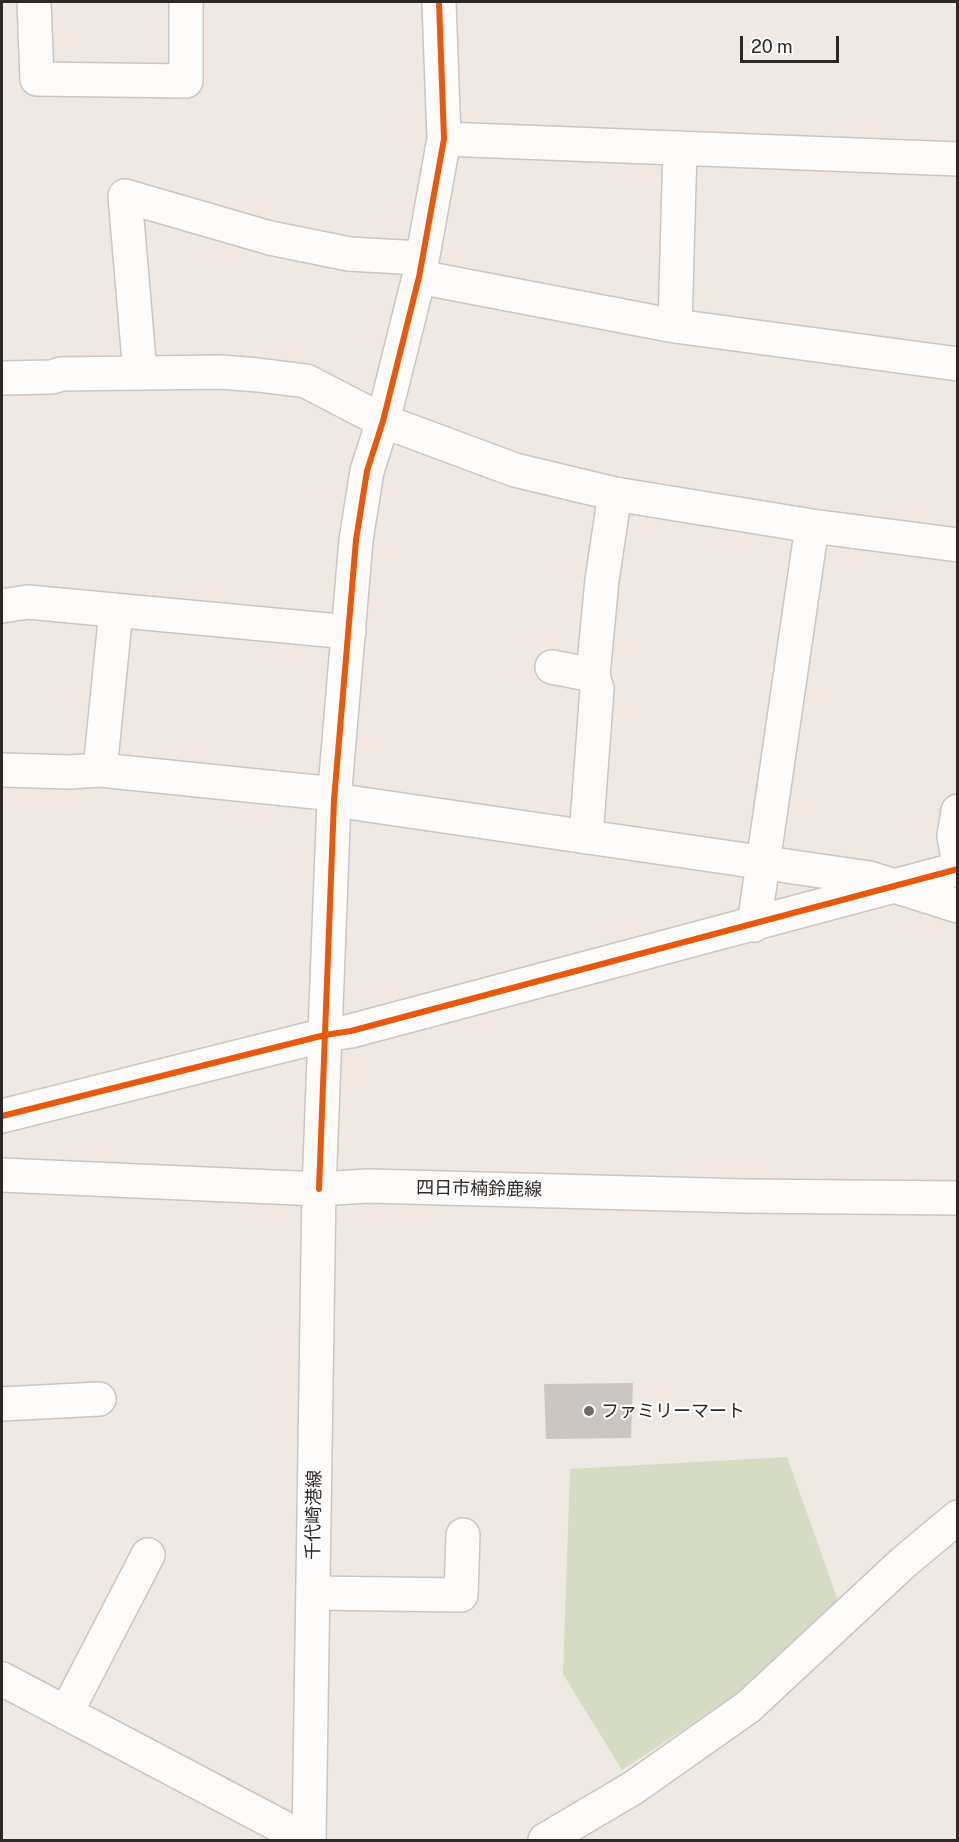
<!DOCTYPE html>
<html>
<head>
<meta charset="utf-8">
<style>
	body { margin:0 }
	#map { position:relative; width:959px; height:1842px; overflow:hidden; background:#efe8e3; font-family:"Public Sans",sans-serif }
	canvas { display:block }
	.frame { position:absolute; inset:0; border:3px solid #2d2825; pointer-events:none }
	.scale { position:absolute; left:740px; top:36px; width:99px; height:27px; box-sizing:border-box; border:3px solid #2d2825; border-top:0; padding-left:8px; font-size:18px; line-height:21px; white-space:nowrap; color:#2d2825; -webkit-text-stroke:4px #fff; paint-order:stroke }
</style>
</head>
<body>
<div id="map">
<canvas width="959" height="1842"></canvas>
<div class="frame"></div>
<div class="scale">20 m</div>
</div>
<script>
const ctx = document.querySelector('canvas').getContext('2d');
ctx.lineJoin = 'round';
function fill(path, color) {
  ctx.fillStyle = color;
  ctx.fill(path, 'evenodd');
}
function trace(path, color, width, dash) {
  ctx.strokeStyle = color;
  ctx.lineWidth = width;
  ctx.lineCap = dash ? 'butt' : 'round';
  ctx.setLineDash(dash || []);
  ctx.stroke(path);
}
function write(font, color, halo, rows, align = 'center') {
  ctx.font = font + ' "Public Sans","Noto Sans JP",sans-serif';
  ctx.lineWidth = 4.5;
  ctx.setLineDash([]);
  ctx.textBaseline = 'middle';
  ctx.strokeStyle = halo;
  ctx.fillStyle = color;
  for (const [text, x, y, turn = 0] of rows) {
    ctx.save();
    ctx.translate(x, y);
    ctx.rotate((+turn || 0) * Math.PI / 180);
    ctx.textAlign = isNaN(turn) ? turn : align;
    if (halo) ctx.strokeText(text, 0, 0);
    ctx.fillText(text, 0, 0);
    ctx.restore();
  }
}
fill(new Path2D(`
	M787 1457 841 1609 768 1674 622 1770 563 1674 570 1469Z`), '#d6dcc3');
fill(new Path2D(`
	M633 1383 631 1438 546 1439 544 1384Z`), '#cbc6c2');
const minor = new Path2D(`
	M34 2 37 79 186 81V2
	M444 139 958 159
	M419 277 675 326 958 364
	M675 326 680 148
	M140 373 125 196 270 238 349 254 421 258
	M2 378 52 377 61 374 221 372 258 375 306 381 383 421 515 470 615 494 812 526 958 545
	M2 606 28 602 349 632
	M552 667 593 675 602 580 615 494
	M2 770 69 772 100 770 335 794
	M100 770 116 611
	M334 800 869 878 958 906
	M958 811 954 836 958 859
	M586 837 597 689 593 675
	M754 925 812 526
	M2 1116 325 1035 351 1031 958 869
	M319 1189 334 800 356 540 367 471 383 421 419 277 444 139 439 2
	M2 1404 99 1399
	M313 1593 461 1595 463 1535
	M2 1679 307 1840
	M66 1713 148 1555
	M545 1840 633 1788 748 1707 904 1562 958 1517`);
const major = new Path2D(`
	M2 1175 319 1189 368 1186 745 1196 958 1198
	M309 1840 319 1189`);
trace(minor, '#cbc6c2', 36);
trace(major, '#cbc6c2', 36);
trace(minor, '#fdfcfb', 33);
trace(major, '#fdfcfb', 33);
trace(new Path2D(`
	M2 1116 325 1035 351 1031 958 869
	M319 1189 334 800 356 540 367 471 383 421 419 277 444 139 439 2`), '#e8590c', 6);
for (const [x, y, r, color] of [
	[589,1411,6,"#716b68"]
]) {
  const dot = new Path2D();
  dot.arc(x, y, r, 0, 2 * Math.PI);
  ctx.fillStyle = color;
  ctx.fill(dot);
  trace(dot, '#fff', 2);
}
write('18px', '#2d2825', '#fff', [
	["四日市楠鈴鹿線",479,1189,1],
	["千代崎港線",314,1515,-89]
]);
write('18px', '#2d2825', '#fff', [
	["ファミリーマート",601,1411]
], 'left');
</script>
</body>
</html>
